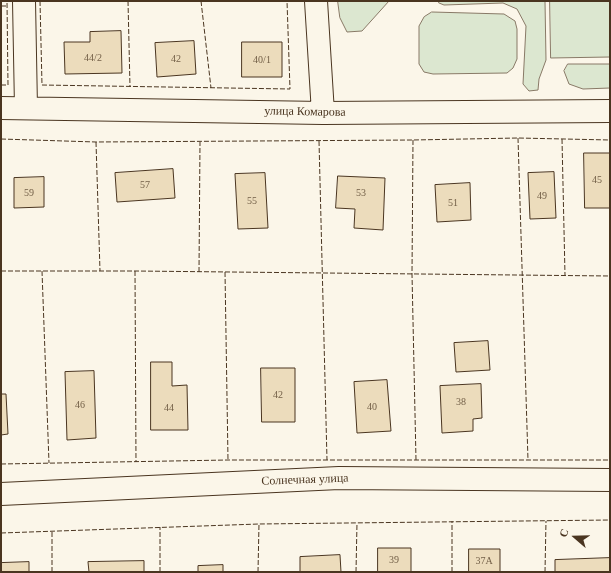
<!DOCTYPE html>
<html>
<head>
<meta charset="utf-8">
<style>
	body { margin:0 }
	#map { position:relative; width:611px; height:573px; overflow:hidden; background:#fbf6e9; font-family:"Times New Roman",serif }
	canvas { display:block }
	.frame { position:absolute; inset:0; border:2px solid #4a3520; pointer-events:none }
	.north { position:absolute; left:555px; top:517px; width:40px; height:40px; -webkit-text-stroke:3px #fbf6e9; paint-order:stroke; rotate:290deg; font-size:11px; font-weight:700; line-height:16px; text-align:center; color:#4a3520 }
	.north::after { content:''; display:block; margin:auto; width:14px; height:18px; background:#4a3520; clip-path:polygon(50% 0,100% 100%,50% 72%,0 100%) }
</style>
</head>
<body>
<div id="map">
<canvas width="611" height="573"></canvas>
<div class="frame"></div>
<div class="north">С</div>
</div>
<script>
const ctx = document.querySelector('canvas').getContext('2d');
ctx.lineJoin = 'round';
function fill(path, color) {
  ctx.fillStyle = color;
  ctx.fill(path, 'evenodd');
}
function trace(path, color, width, dash) {
  ctx.strokeStyle = color;
  ctx.lineWidth = width;
  ctx.lineCap = dash ? 'butt' : 'round';
  ctx.setLineDash(dash || []);
  ctx.stroke(path);
}
function write(font, color, halo, rows, align = 'center') {
  ctx.font = font + ' "Times New Roman",serif';
  ctx.lineWidth = 3;
  ctx.setLineDash([]);
  ctx.textBaseline = 'middle';
  ctx.strokeStyle = halo;
  ctx.fillStyle = color;
  for (const [text, x, y, turn = 0] of rows) {
    ctx.save();
    ctx.translate(x, y);
    ctx.rotate((+turn || 0) * Math.PI / 180);
    ctx.textAlign = isNaN(turn) ? turn : align;
    if (halo) ctx.strokeText(text, 0, 0);
    ctx.fillText(text, 0, 0);
    ctx.restore();
  }
}
const green = new Path2D(`
	M338 1H389L362 31 347 32 340 18Z
	M439 1H545L546 60 539 79 538 90 529 91 523 84 526 26 517 9 503 3 444 5 439 3Z
	M550 1H610V57L551 58Z
	M432 12 504 14 515 21 517 29V59L513 68 507 73 433 74 424 72 419 64V26L424 17Z
	M568 64H610V88L583 89 569 84 564 71Z`);
fill(green, '#dce7d0');
trace(green, '#887966', 1);
const building = new Path2D(`
	M121 31 122 73 65 74 64 42H90V32Z
	M194 41 196 74 157 77 155 43Z
	M242 42H282V77H242Z
	M584 153H610V208H585Z
	M173 169 175 198 117 202 115 173Z
	M554 172 556 218 530 219 528 173Z
	M265 173 268 228 238 229 235 174Z
	M338 176 385 178 383 230 354 228 355 209 336 208Z
	M44 177V207L14 208V178Z
	M470 183 471 220 437 222 435 185Z
	M488 341 490 370 456 372 454 343Z
	M151 362H172V386L187 385 188 430H151Z
	M261 368H295V422H262Z
	M94 371 96 438 67 440 65 372Z
	M387 380 391 431 357 433 354 382Z
	M481 384 482 418 473 419V431L442 433 440 386Z
	M1 394H6L8 434 1 435Z
	M378 548H411V572H378Z
	M469 549H500V572H469Z
	M340 555 341 572H300V557Z
	M610 558V572H555V560Z
	M144 561V572H89L88 562Z
	M29 562V572H1V563Z
	M223 565V572H198V566Z`);
fill(building, '#ecdcbc');
trace(building, '#4a3520', 1);
const street = new Path2D(`
	M24 1 26 108
	M316 1 323 113
	M1 108 323 113 610 111
	M1 494 339 478 610 480`);
trace(street, '#4a3520', 24);
trace(street, '#fbf6e9', 22);
trace(new Path2D(`
	M40 1 42 85 290 89 287 1
	M128 1 130 87
	M201 1 211 88
	M1 6H7
	M1 85H8L7 1
	M518 138 528 460
	M1 139 96 142 413 140 518 138 610 140
	M562 139 565 275
	M413 140 412 274 416 460
	M319 141 327 460
	M96 142 100 271
	M1 271H135L610 276
	M42 271 49 463
	M135 271 136 462
	M199 272 200 142
	M225 272 228 460
	M1 464 228 460H610
	M1 533 259 524 610 520
	M52 572V531
	M160 572V527
	M258 572 259 524
	M356 572 357 523
	M452 572V521
	M545 572 546 521`), '#4a3520', 1, [5, 2]);
write('10px', '#725f47', null, [
	["44/2",93,58],
	["42",176,59],
	["40/1",262,60],
	["45",597,180],
	["57",145,185],
	["59",29,193],
	["53",361,193],
	["49",542,196],
	["55",252,201],
	["51",453,203],
	["42",278,395],
	["38",461,402],
	["46",80,405],
	["40",372,407],
	["44",169,408],
	["39",394,560],
	["37А",484,561]
]);
write('12px', '#4a3520', '#fbf6e9', [
	["улица Комарова",305,112,1],
	["Солнечная улица",305,480,-2]
]);
</script>
</body>
</html>
